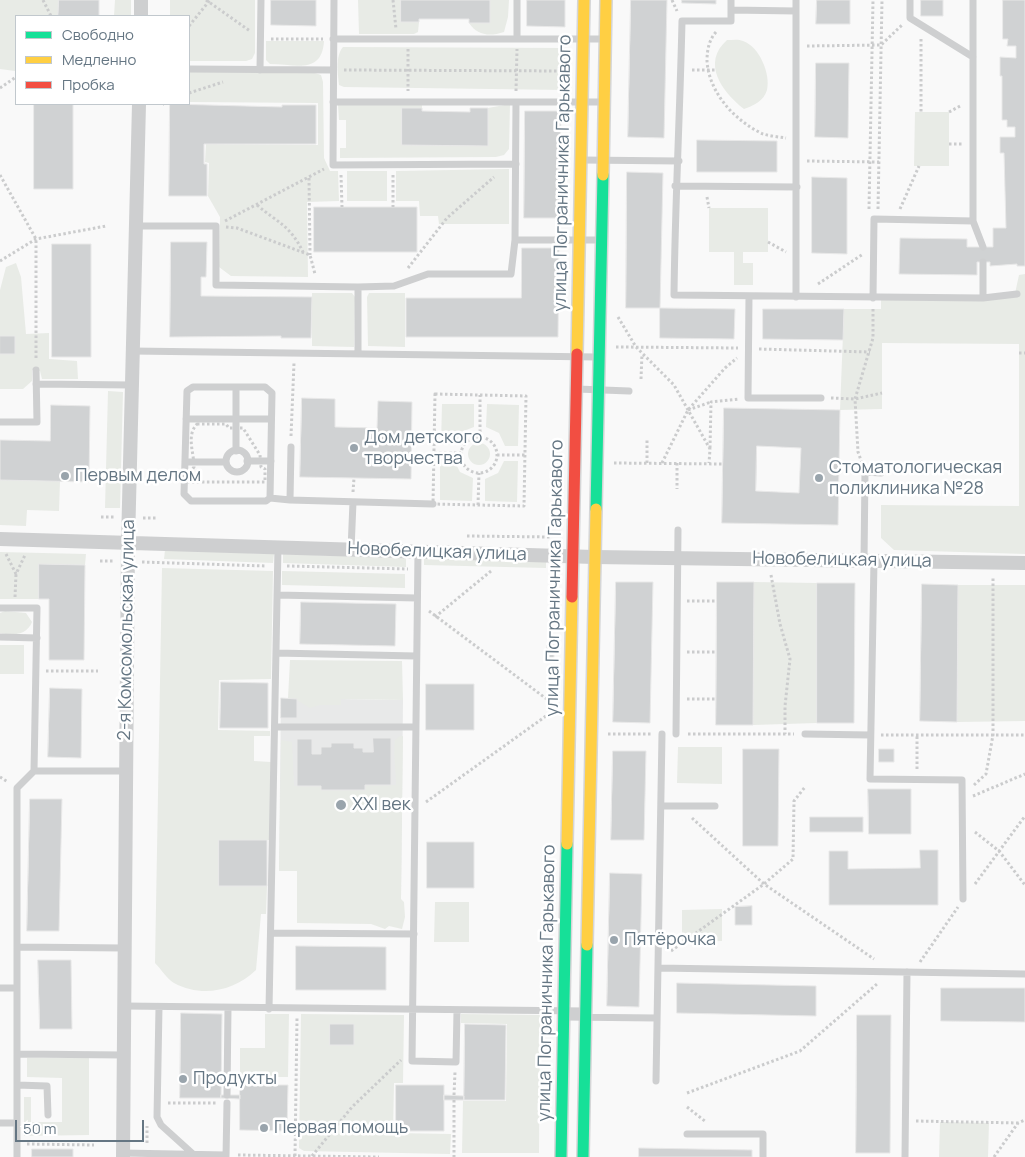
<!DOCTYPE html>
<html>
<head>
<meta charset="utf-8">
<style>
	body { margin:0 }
	#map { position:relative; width:1025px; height:1157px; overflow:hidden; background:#f9f9f9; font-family:Manrope,sans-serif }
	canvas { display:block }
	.legend { position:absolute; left:15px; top:15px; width:175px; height:90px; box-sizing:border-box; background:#fff; border:1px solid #c1c8cd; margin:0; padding:6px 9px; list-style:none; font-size:15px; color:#657683 }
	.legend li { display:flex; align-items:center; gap:10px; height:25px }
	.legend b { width:25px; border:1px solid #c1c8cd }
	.scale { position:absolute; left:15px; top:1120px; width:129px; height:22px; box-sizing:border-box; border:2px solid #657683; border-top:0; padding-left:6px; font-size:15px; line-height:18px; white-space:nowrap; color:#657683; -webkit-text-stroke:4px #fff; paint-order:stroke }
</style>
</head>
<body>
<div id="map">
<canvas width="1025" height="1157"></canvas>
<ul class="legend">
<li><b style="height:6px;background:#16e098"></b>Свободно</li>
<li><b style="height:6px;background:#ffcf43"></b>Медленно</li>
<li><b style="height:6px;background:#f24e42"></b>Пробка</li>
</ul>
<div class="scale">50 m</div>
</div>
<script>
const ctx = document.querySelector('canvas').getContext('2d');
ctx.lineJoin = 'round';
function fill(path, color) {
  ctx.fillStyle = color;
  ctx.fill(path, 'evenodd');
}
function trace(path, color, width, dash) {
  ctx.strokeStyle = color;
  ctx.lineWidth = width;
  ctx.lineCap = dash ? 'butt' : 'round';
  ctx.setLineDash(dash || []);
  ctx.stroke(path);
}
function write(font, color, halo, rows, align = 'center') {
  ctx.font = font + ' Manrope,sans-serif';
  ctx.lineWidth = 5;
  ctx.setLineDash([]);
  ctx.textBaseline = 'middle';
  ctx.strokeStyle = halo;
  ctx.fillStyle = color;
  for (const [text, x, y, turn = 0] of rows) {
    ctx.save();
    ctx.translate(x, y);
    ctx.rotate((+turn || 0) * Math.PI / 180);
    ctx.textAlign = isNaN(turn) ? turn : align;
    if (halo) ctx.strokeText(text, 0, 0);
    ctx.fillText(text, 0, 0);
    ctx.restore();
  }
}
fill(new Path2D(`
	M281 698 403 700 401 899 322 871H279Z`), '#e8e9e9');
fill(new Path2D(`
	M0 0H59L58 16H16L15 71 0 69Z
	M115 0H131V16H114Z
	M170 0H255V53L252 59 246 61H189V16H170Z
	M358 0H401V22H419L418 32 414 34H359Z
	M490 0H509L508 17 504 32C489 37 477 35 469 23H490Z
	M727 40C732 40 739 39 743 41 759 46 771 74 767 90 764 101 753 106 744 109 722 92 701 63 727 40Z
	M266 41H324C322 75 295 64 270 64L266 60Z
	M343 47 565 48 564 90 344 87 339 85C338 74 335 56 343 47Z
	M189 72H312L321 75 323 82 324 158 330 171H338L339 201 307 202 308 277 231 276 219 267 220 217 208 196 209 163 205 162 206 144 318 145V103L189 102Z
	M422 104V108H402V145L487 146 488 108 510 104 509 149 504 155 496 157 340 158V148H346V120H339L338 105Z
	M915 112H949V166H914Z
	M509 169V224H439L438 216H420L419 201H396V171Z
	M347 171H387V201H347Z
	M709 208H768V252H743V263H753V285H734V252H709Z
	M16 263 21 277 26 334 49 333V359L77 361 78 379H42L40 371 32 370V381L23 389H0V354H15V337L0 336V290L6 267Z
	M1025 274V554L894 550 881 538V505L1019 506V344L882 343V409L840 410 844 309H881V298H1014L1019 275Z
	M312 293H352L355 297 354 347 312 346Z
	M369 293H405V347L368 346 367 297Z
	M108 391 123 392 120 508H105Z
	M442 404H474V427L461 432 455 445H441Z
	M487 404 519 405 518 446H505L499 433 486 427Z
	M468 454a11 11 0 1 1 22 0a11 11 0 1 1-22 0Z
	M440 459 454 460 460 472 473 478 472 501 440 500Z
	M504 461H518L517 502 485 501V479L498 473Z
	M0 480 60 481 59 511 27 510 26 526 0 525Z
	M165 550 274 554 273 563 164 559Z
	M0 552 86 554 85 565 39 564V599H0Z
	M283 554 406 558V567L283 563Z
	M424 559 546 562V568L424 565Z
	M162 568 273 571 271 679 219 680 218 730 270 731V736H254V761L271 762 270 840H219L267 886 266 914H261L256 970C234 991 202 998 174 983 167 979 161 969 155 963Z
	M282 571 405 574V588L282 585Z
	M754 582 817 583V723L753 725Z
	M958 585H1025V721L957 722Z
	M5 611 26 613 32 622C27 635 13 636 0 633V613Z
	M0 645H24V674H0Z
	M290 660 402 661 403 700 341 699V705H320L310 708 295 699 288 698Z
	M400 736H403L401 899 404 902 405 917 402 929 389 926 385 929 371 924 297 923V871H279L281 740 292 742 294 786H321V790H365V785H396C396 770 393 755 395 740Z
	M678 747H722V784L677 783Z
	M435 902H469V942H434Z
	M722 909V941L682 942V910Z
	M265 1014H289L288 1077H240V1048H265Z
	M301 1014 404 1015 403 1083H394L393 1133 451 1134 450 1154 304 1151 299 1148Z
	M461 1014 540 1015 539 1153H462L463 1101H506L507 1024 461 1023Z
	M27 1058H89V1135L24 1136V1097H31V1122H62V1078L27 1077Z
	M940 1122 989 1123 988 1157H939Z`), '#e8ebe6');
const building = new Path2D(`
	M59 0H99V16H58Z
	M271 0H316V26L271 25Z
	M401 0H490V23H469V19H419V22H401Z
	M527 0H565V27L527 26Z
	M631 0H667L664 138 628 137Z
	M682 0H716V4L682 3Z
	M817 0H850V24H816Z
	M921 0H943V16H921Z
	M1003 0H1025V266H1017V264L990 266V262H977V275L899 274 900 238 967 239V247H993V228H1006L1004 153H1000V137H1015V127H1007V120H1002V76H1000V57L1016 58V46H1007L1008 39H1003Z
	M816 63H849L848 138 815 137Z
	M34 104H73V189H34Z
	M170 104 282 107V105H316V144H204V164H207V196H169Z
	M402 108H422V111L470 112V108H488V146L402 145Z
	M525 111H561L559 218H524Z
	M697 140 777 141V172H697Z
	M627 172 663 173 660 308H626Z
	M812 177 847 178V254L812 253Z
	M314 207H417V252H314Z
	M171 242H207L206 277H201V296L312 297 311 338H281V336L170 337Z
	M52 244H91V357H52Z
	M522 248H559L558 337H406V298H521Z
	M660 308 735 309 734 339 660 338Z
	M763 309H844L843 340 763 339Z
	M0 336H15V354H0Z
	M302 398 335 399V427L377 428 378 401 412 402 411 479 300 477Z
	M51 405 90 406 89 482 0 480V440L50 441Z
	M724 408 840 410 838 525 722 523ZM757 446 801 448 799 493 756 491Z
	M39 564 85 565 84 660H49V599H39Z
	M616 582H653L650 723 613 722Z
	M717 582H754L753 725H716Z
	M817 583H855L854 723H817Z
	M922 584 958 585 957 722 920 721Z
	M301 602 396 604 395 646 300 644Z
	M547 645H554V660H547Z
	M221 682 268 683V728H220Z
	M426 684H474V730H426Z
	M50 688 82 689 81 758 48 757Z
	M281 698 297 699V718H281Z
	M373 738H391V785H365V790H321V786H297V739H312V754H321V747H331V743H354V748H363V752H373Z
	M743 749H779L778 846H743Z
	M879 749H894V762H879Z
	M613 751H646L644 840H611Z
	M868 789H911V834H869Z
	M30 799H62L59 931H27Z
	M810 817H863V832H810Z
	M219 840H267V886H219Z
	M427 842H474V888H427Z
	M920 850H938V905H829V851H848V869L920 868Z
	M610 873 642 874 639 1007 607 1006Z
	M752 906V925H735V907Z
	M296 946 386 947V990H296Z
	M38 960H71L72 1029H40Z
	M677 983 816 986V1016L677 1013Z
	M941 988H1025V1022L941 1021Z
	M181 1013 222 1014 221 1098H180Z
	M857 1015H891L890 1153H856Z
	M330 1024H354V1045H330Z
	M465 1024 506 1025 505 1100H464Z
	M240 1085H288L287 1131 240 1130Z
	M396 1085H444V1131H396Z
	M221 1095H240V1099L221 1098Z
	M444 1095 464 1096V1100H444Z
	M639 1148 752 1150V1157H639Z
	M32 1149H73V1157H32Z`);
fill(building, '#d0d2d3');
trace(building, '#e8e8e8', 1);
const fast = new Path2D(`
	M596 509 603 175
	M561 1157 567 844
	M583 1157 587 945`);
const slow = new Path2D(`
	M603 175 606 0
	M577 354 584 0
	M567 844 572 597
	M587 945 596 509`);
const jam = new Path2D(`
	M572 597 577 354`);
trace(fast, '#d5d6d7', 14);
trace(slow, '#d5d6d7', 14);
trace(jam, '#d5d6d7', 14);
trace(new Path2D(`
	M43 0 51 16
	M206 0 250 31
	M393 0 396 29
	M672 0 677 11
	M189 26 210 0
	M716 32C709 40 707 50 707 61 709 93 735 121 763 134 770 136 779 137 786 138
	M271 39H323
	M921 39V112
	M807 46 881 45 902 25
	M408 49V91
	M344 70 565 71
	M692 70H716
	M0 88 16 77
	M516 91 517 49
	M189 93 223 82
	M163 104H164
	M949 112 962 105
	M949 144H962
	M807 161 879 162
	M0 175 36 239V360
	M341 175 342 207
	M393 175V207
	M309 178 310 255
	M707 197 709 208
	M257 205C278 223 290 225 303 252
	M869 209 873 0
	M878 209 882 0
	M900 209 919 166
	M225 221 324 169
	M226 227 237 228 310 255 315 274
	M768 242 786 252
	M0 261 36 239 106 226
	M408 268 447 218 494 177
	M818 284 863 254
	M618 317 636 347 674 385 710 449 709 463
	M616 347 738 348
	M759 349 870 352
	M1019 353H1025
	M641 379 642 354
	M435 394 526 396 524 506 433 504Z
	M831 398 855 399 882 393
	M688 410 711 402
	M197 424H226L229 428H243L260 455 261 467 265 469V482H189V474L194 467C194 452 186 436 197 424Z
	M291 436 294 363
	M480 437V395
	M461 455a18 18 0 1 1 36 0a18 18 0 1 1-36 0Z
	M710 448 711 402 739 399
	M434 453H461
	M497 455H525
	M614 463 723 464
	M647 463V438
	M662 463 688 410 725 368 737 358
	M677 463V489
	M862 463 858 452 855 399 873 338V308
	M353 492 354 478
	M478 505 479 473
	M101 517H114
	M143 518H158
	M467 536 551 537
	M6 554 16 574 25 555
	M100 561H113
	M142 562 266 566
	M287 566 408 569
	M771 575 780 624 790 659 785 706V734
	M15 597 16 574
	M687 601H717
	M429 611 552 703
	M435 617 491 571
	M687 652H716
	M46 671H98
	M687 699H716
	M608 734H651
	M688 734H794
	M881 735H1025
	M917 769V735
	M0 777 8 782
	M974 785 986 774 993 735V578
	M973 796 1025 774
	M426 802 553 711
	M692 818 764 884 874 959
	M975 832 999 851 1025 885
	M975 884 1025 816
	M671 951 764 884 793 859 794 801 805 787
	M920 962 958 907
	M687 1093 800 1051 877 984
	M454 1095 455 1072
	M454 1100V1157
	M168 1103H216
	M687 1107 706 1122
	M916 1121 1018 1123
	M147 1143V1126
	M27 1144 94 1145
	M238 1155 379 1157
	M295 1156 297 1018
	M312 1156 352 1107 401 1060
	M994 1157 1018 1123 1025 1120`), '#cbcccd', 3, [2.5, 2.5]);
trace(new Path2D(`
	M334 0 333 165 516 164
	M731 0V21H682C680 113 675 204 674 295L983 298 1017 294
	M910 0V18L973 57
	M973 0V221L983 247
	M731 10 796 11
	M333 39H605
	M517 39V0
	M189 69 333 70
	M260 70 261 0
	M333 102H603
	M582 160 679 161
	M675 186 797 187
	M136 226H216V285L358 287
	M515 240 516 102
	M983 262V298
	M749 297 748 398H821
	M796 297V0
	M873 298 874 219 973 221
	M132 351 598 357
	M358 353V287L394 286 428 274H511L515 240H601
	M36 384 132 385
	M193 387H265L272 393 270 498 266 501H191L184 494 187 391Z
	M577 389 629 391
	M186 419H271
	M0 422H37L36 370
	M291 447 290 500 433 504
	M226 461a11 11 0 1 1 22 0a11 11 0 1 1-22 0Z
	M236 451V387
	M247 461H271
	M185 462H226
	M270 498 290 500
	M351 550 353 502
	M418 552 412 1061 456 1062 457 1011
	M864 561 865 472 881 473
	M874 561 870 779 962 780 963 899
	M277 595 417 598
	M0 608H37L34 771
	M0 637 37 638
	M276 653 416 656
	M275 727H416
	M676 734 678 530
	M805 734 870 735
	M661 806H715
	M271 933 414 934
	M17 947 124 948
	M658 968 1025 974
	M0 988H17
	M124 1006 586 1011
	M159 1007 157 1117 161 1125 193 1154
	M269 1009 278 547
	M564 1017 657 1018
	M17 1054 124 1055
	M656 1081 662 734
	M17 1085 47 1086 48 1115
	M227 1095 228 1008
	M0 1123H17
	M687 1134H763V1157
	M123 1153 226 1155
	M17 1157V788L34 771H126
	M226 1157 227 1103
	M905 1157 907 972`), '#cecfd0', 7);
trace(new Path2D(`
	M141 16V0
	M0 539 594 557 1025 563
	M123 1157 128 543 139 104`), '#cecfd0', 14);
trace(fast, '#16e098', 11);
trace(slow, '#ffcf43', 11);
trace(jam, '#f24e42', 11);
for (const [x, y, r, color] of [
	[354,448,5,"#99a4ac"],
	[65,476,5,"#99a4ac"],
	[819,478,5,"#99a4ac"],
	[341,805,6,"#99a4ac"],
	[614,940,5,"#99a4ac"],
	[183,1079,5,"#99a4ac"],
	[264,1128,5,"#99a4ac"]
]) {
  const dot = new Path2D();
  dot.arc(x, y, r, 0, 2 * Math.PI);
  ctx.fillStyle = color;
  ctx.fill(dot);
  trace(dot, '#fff', 2);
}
write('18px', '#657683', '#fff', [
	["улица Пограничника Гарькавого",563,173,-89],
	["Новобелицкая улица",437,552,2],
	["Новобелицкая улица",842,560,1],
	["улица Пограничника Гарькавого",555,578,-89],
	["2-я Комсомольская улица",127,630,-89],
	["улица Пограничника Гарькавого",547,983,-89]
]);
write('18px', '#657683', '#fff', [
	["Дом детского",364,438],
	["творчества",364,459],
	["Стоматологическая",829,468],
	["поликлиника №28",829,489],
	["Первым делом",75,476],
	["XXI век",352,805],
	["Пятёрочка",624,940],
	["Продукты",193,1079],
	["Первая помощь",274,1128]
], 'left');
</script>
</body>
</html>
